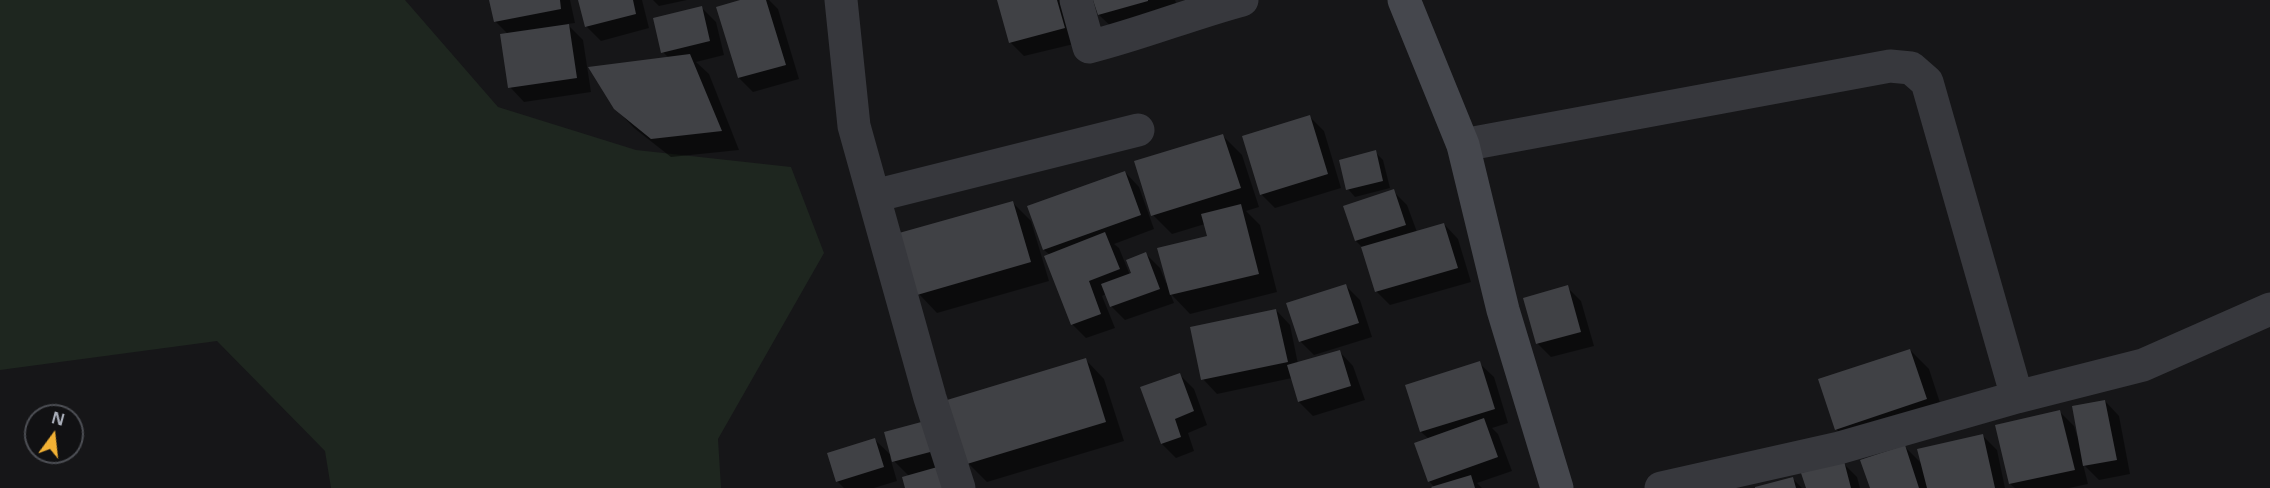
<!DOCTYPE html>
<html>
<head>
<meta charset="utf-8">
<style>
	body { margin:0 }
	#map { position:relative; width:2270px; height:488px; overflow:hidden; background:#161618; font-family:"Noto Sans",sans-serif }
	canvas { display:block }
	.north { position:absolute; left:24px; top:404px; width:60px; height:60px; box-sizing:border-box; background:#111113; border:2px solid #4d4f55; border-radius:50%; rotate:15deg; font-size:16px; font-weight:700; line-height:24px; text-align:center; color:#a8adb8 }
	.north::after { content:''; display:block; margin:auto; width:21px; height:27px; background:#f2b134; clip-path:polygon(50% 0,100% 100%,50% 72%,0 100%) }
</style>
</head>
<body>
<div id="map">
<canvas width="2270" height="488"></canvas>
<div class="north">N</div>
</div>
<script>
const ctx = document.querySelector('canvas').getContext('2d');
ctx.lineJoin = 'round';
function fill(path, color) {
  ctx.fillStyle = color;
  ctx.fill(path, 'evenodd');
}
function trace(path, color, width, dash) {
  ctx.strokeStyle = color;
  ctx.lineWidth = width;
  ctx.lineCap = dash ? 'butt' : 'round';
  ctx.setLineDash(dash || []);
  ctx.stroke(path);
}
fill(new Path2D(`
	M0 0H405L498 107 636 150 791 167 824 253 718 439 721 488H331L325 451 217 341 0 370Z`), '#1e261f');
fill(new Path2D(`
	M491 0H570L575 23 567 24 583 40 591 92 524 102 510 87 509 35 495 21Z
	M579 0H642L649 28 601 41 586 26Z
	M653 0H687L659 6Z
	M745 0H769L778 9 799 79 753 92 739 78Z
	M999 0H1067L1078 43 1024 56 1010 42Z
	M1095 0H1175L1180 15 1118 33 1099 15Z
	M701 7 716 22 724 55 696 62 709 74 739 150 671 157 634 128 615 108 669 58 663 52Z
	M1310 117 1324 131 1341 188 1275 208 1261 194Z
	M1223 136 1242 155 1259 207 1246 211 1260 225 1277 292 1190 314 1170 293 1174 303 1125 320 1111 306 1106 294 1102 296 1115 328 1086 338 1072 324 1050 255 1044 250 1029 207 1125 172 1139 187 1154 229 1114 244 1119 248 1130 275 1146 254 1160 268 1166 283 1168 282 1208 237 1205 224 1172 234 1153 215Z
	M1375 152 1383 160 1390 188 1355 197 1348 189Z
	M1393 191 1407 205 1417 232 1444 224 1458 239 1471 282 1390 305 1376 291 1363 248 1356 241Z
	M1012 202 1031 221 1049 281 937 313 919 294Z
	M1346 286 1360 300 1372 337 1314 355 1300 341Z
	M1567 287 1581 301 1594 346 1551 357 1537 343Z
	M1276 310 1290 325 1298 364 1339 351 1353 366 1365 400 1313 416 1299 402 1292 378 1217 394 1203 379Z
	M1910 350 1929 369 1945 418 1855 448 1836 429Z
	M1086 360 1104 379 1124 441 987 482 969 464 949 401Z
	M1479 363 1494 377 1508 423 1492 428 1498 434 1512 471 1477 483 1482 488H1435L1429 481V439L1421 432Z
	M1179 374 1194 389 1207 425 1188 433 1194 451 1176 458 1162 444Z
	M2105 401 2119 416 2130 474 2099 480 2083 464 2088 484 2069 488H2015L2010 484 2060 412 2074 426 2077 436 2079 435Z
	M925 422 947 465 907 488 909 476 890 457 897 481 874 488H844L837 481 875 440 893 457Z
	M1983 436 1997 450 2005 488H1871L1905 447 1923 465Z
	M1843 463 1857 477 1860 488H1807Z
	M1792 478 1802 488H1758Z`), '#0007');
fill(new Path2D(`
	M489 0H560L561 9 494 22Z
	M578 0H633L636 14 585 27Z
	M740 0H766L786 65 738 78 716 7Z
	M997 0H1057L1065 28 1009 43Z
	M1093 0H1148V1L1098 15Z
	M702 6 710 41 661 53 653 18Z
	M569 24 577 78 508 88 500 34Z
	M690 54 722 131 651 139 614 109 588 67Z
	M1310 115 1328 174 1260 195 1242 136Z
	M1223 134 1241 188 1151 216 1134 161Z
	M1376 150 1383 181 1346 190 1339 160Z
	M1125 171 1141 215 1043 250 1027 206Z
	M1394 189 1406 225 1355 241 1343 206Z
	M1013 201 1031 262 917 295 899 233Z
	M1241 204 1259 274 1170 295 1157 248 1207 236 1201 214Z
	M1444 223 1458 268 1375 292 1361 247Z
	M1105 232 1120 269 1089 281 1101 314 1071 325 1044 256Z
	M1146 252 1160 289 1110 307 1101 284 1131 273 1126 260Z
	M1346 284 1359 323 1299 342 1286 303Z
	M1568 285 1581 332 1536 344 1523 298Z
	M1276 309 1288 362 1201 380 1190 327Z
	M1910 349 1927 399 1835 430 1818 379Z
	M1340 350 1351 386 1298 402 1287 365Z
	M1086 358 1106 422 967 464 947 400Z
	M1480 361 1495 409 1420 432 1405 385Z
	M1180 373 1194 411 1175 419 1181 437 1161 444 1140 387Z
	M2105 400 2117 460 2083 466 2072 406Z
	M2060 410 2075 470 2009 484 1995 425Z
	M1484 418 1498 457 1428 482 1414 443Z
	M925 421 934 451 892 462 884 432Z
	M1983 434 1995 488H1927L1917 449Z
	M875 438 884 467 836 482 827 453Z
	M1905 445 1919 488H1870L1860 460Z
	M1844 461 1851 488H1806L1801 473Z
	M948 464 955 488H905L902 477Z
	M1471 475 1475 488H1432L1431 487Z
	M1793 477 1796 488H1755V487Z`), '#404145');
trace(new Path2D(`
	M841 0 854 126 930 398 959 488
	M1076 0 1089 47C1141 34 1190 14 1242 0
	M1463 145 1890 66 1911 68 1927 82 2017 397
	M874 196 1138 130
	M1661 488 1839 448 2017 397 2143 365 2270 309`), '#37383d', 33);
trace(new Path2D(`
	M1404 0 1463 145 1503 310 1557 488`), '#45474d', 33);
</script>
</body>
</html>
